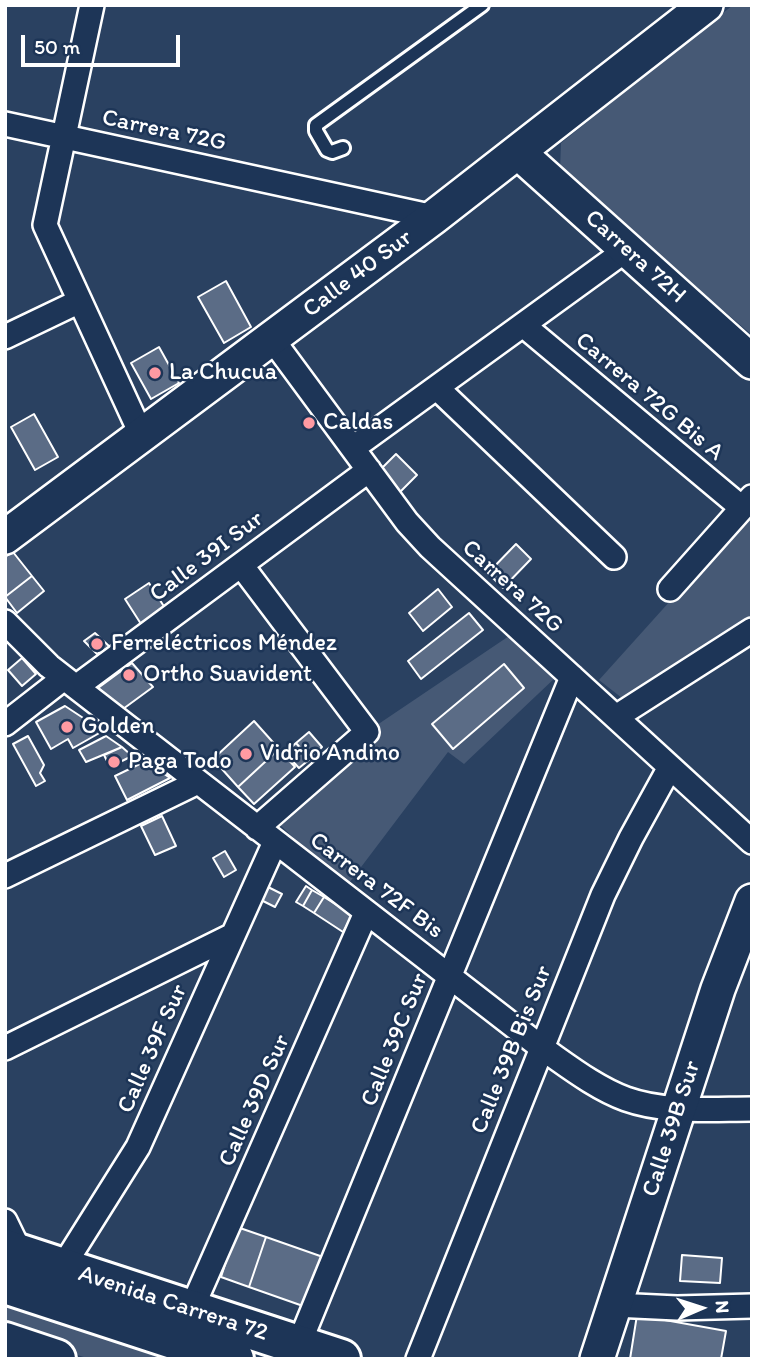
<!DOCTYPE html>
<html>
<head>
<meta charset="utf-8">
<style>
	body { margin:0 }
	#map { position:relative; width:757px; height:1364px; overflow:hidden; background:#2a4161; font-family:Itim,sans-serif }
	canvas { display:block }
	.frame { position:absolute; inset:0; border:7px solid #fff; pointer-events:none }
	.north { position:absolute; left:666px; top:1273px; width:70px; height:70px; -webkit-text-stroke:5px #1d3557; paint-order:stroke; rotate:87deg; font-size:19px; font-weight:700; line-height:28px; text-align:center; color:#fff }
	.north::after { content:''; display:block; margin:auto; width:24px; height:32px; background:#fff; clip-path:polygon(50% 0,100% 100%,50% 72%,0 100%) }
	.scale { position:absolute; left:21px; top:35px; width:159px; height:32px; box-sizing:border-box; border:4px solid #fff; border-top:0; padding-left:9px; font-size:21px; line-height:24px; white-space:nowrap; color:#fff; -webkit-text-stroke:5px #1d3557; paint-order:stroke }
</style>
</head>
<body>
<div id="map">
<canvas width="757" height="1364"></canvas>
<div class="frame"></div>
<div class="north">N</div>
<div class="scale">50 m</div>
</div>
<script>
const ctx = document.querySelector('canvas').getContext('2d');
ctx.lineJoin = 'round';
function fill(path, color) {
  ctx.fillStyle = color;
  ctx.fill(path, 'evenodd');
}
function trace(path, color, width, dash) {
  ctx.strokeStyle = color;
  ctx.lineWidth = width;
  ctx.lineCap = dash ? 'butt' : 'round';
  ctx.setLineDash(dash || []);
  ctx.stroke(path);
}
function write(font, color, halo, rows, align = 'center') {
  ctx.font = font + ' Itim,sans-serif';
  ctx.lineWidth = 5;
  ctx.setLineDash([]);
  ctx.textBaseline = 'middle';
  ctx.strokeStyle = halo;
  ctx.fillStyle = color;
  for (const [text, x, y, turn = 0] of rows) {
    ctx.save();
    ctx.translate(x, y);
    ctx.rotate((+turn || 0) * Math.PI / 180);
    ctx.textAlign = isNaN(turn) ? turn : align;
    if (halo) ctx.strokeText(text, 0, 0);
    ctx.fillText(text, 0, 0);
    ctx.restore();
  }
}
fill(new Path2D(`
	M733 5H752V335L560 171 561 143Z
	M752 510V617L622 698 599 680Z
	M512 634 556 677 464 764 448 752 346 887 280 825 377 725Z
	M5 1304 174 1359H90L5 1332Z`), '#465975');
const building = new Path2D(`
	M226 281 251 327 224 343 198 297Z
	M159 347 179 383 151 399 131 363Z
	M34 414 58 457 35 470 11 427Z
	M396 454 417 475 399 493 379 471Z
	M516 544 531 559 503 588 488 573Z
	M13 552 32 576 5 597V557Z
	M32 576 44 591 17 613 5 597Z
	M149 583 165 608 141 624 125 599Z
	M438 589 452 607 423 631 409 613Z
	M469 613 483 630 421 679 408 661Z
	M95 633 110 647 97 654 84 641Z
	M22 658 36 674 22 686 8 670Z
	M132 663 153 687 123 709 98 688Z
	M504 664 524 688 453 749 432 724Z
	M65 706 103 731 73 748 68 739 51 749 36 722Z
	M254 721 279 749 238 787 213 759Z
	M309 732 322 747 310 759 296 743Z
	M28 736 44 765 40 773 45 781 36 786 13 744Z
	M106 736 122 747 86 762 79 750Z
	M296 743 310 759 299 768 285 753Z
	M122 747 132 756 110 767 104 755Z
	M279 749 295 767 254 804 238 787Z
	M146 761 170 778 127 800 115 776Z
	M162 816 176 846 155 855 141 826Z
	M225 851 236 870 224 877 213 858Z
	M264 885 282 894 275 907 257 898Z
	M306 886 312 890 303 906 296 902Z
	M312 890 324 897 314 913 303 906Z
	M324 897 353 915 343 932 314 913Z
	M237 1227 266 1237 249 1287 221 1277Z
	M266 1237 323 1257 303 1306 249 1287Z
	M682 1255 722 1258 720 1283 680 1281Z
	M637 1315 726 1331 721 1359H630Z`);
fill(building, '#5b6c86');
trace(building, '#fff', 2);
const lane = new Path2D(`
	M343 148 332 152 327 150 316 131V125L482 5`);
const street = new Path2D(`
	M92 5 45 225 142 436
	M5 124 434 217
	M523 325 742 508
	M5 337 80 301
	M272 339 407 522 430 547 752 842
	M437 388 614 557
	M353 448 626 250
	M241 565 367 732 257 828
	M670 589 752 497
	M5 622 49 666 76 687 542 1048C568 1066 596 1088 626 1099 665 1113 711 1109 752 1109
	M76 687 369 470
	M616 717 752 630
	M5 724 64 678
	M5 876 198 782
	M5 1048 233 935
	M5 1221 21 1254
	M62 1268 138 1147 275 842
	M614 1305 677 1308 752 1306
	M191 1310 366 913
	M299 1344 572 677
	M418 1359 603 895 631 838 670 767`);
const secondary = new Path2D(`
	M518 152 752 362
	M5 537 434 217 706 5
	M597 1359 718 989 752 901`);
const highway = new Path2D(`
	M5 1249 341 1359
	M5 1284 234 1359
	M5 1342 56 1359`);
trace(lane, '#fff', 18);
trace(street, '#fff', 28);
trace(secondary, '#fff', 38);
trace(highway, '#fff', 44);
trace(lane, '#1d3557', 12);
trace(street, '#1d3557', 23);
trace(secondary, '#1d3557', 33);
trace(highway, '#1d3557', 38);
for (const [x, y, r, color] of [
	[155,373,7,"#ff9aa2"],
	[309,423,7,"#ff9aa2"],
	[97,644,7,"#ff9aa2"],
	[129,675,7,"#ff9aa2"],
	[67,727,7,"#ff9aa2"],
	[246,754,7,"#ff9aa2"],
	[114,762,7,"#ff9aa2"]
]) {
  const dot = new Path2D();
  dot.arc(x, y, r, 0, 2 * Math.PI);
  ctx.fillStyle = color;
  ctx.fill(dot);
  trace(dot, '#1d3557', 2.5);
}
write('24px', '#fff', '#1d3557', [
	["Carrera 72G",164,131,12],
	["Carrera 72H",635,257,42],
	["Calle 40 Sur",358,274,-37],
	["Carrera 72G Bis A",649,397,40],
	["Calle 39I Sur",207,557,-37],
	["Carrera 72G",512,587,42],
	["Carrera 72F Bis",376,886,37],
	["Calle 39C Sur",395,1040,-68],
	["Calle 39F Sur",153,1049,-66],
	["Calle 39B Bis Sur",512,1050,-68],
	["Calle 39D Sur",255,1101,-66],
	["Calle 39B Sur",672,1129,-72],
	["Avenida Carrera 72",173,1304,18]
]);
write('24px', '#fff', '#1d3557', [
	["La Chucua",169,373],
	["Caldas",323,423],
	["Ferreléctricos Méndez",111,644],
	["Ortho Suavident",143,675],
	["Golden",81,727],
	["Vidrio Andino",260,754],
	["Paga Todo",128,762]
], 'left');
</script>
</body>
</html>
